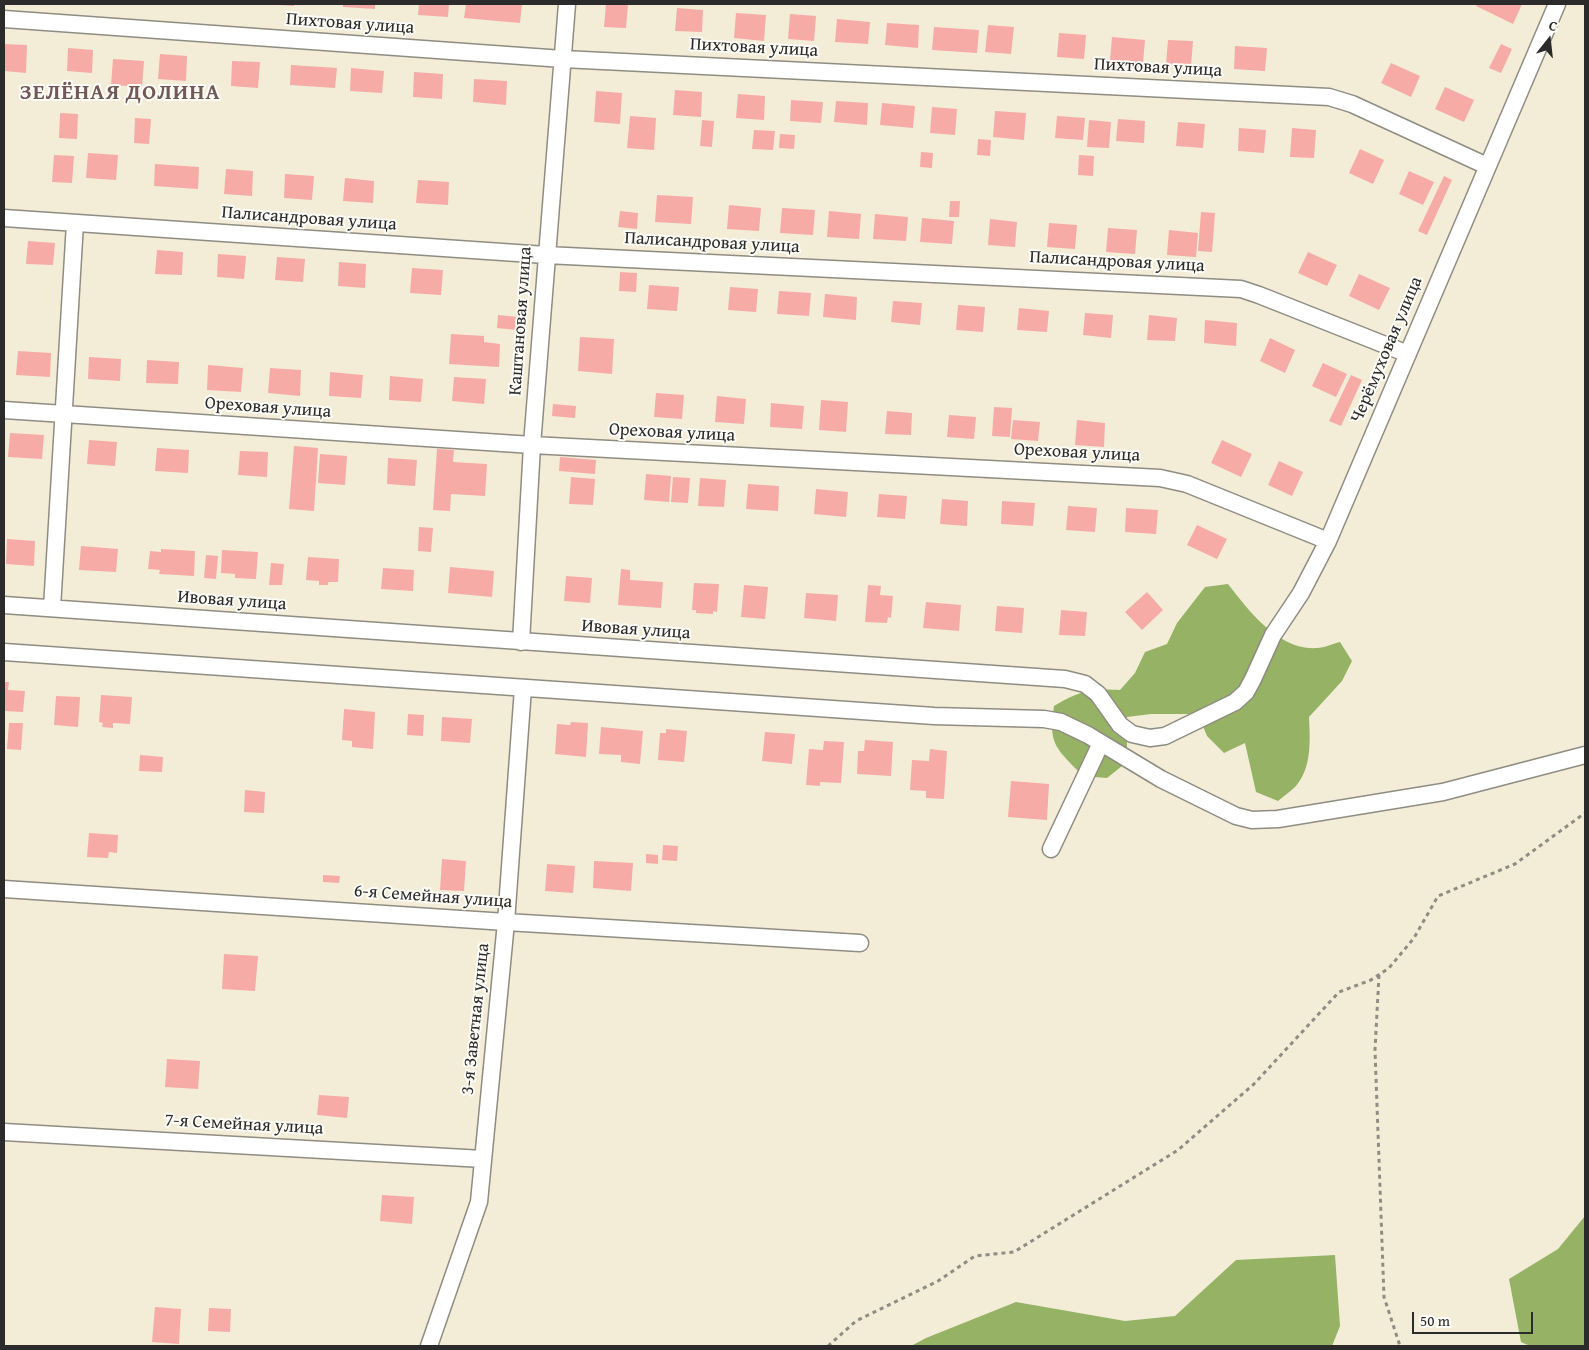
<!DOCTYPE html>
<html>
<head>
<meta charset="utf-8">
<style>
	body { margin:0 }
	#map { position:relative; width:1589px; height:1350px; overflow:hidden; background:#f3edd8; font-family:"Gentium Book Plus",serif }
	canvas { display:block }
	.frame { position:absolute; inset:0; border:5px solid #2b2b2b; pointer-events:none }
	.north { position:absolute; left:1524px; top:15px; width:50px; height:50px; -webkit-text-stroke:4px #fdfcf7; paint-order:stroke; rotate:16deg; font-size:14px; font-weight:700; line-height:20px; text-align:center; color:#2b2b2b }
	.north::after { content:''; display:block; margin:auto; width:18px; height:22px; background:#2b2b2b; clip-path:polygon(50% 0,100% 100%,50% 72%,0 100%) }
	.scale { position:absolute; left:1412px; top:1312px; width:121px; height:22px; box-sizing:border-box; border:2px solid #2b2b2b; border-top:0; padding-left:6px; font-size:15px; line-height:18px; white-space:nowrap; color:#2b2b2b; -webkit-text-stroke:4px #fdfcf7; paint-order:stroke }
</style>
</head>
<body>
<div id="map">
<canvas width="1589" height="1350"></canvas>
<div class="frame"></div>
<div class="north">С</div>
<div class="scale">50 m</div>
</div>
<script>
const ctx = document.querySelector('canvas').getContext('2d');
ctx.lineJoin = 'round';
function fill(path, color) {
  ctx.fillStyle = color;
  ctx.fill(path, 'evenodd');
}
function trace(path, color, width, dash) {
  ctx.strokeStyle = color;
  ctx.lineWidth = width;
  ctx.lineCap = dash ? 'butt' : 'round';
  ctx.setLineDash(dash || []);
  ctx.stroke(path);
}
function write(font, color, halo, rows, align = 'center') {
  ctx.font = font + ' "Gentium Book Plus",serif';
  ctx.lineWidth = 4;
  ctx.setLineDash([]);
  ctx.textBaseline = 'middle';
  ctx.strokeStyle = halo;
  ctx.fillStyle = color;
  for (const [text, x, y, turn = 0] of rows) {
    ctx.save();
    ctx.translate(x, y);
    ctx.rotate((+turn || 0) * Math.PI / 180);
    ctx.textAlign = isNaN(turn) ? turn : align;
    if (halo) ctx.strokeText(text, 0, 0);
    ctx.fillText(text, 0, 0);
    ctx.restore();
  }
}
fill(new Path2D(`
	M1228 584C1249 611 1279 651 1317 648 1324 648 1332 644 1340 642L1352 661 1342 681 1309 717C1310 740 1312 767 1296 786 1291 791 1284 796 1278 801L1256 792 1245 743 1224 753 1207 736 1198 714H1151L1127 717V762L1107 778 1083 776C1058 750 1047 745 1054 706 1079 691 1090 688 1120 690L1135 673 1145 652 1167 644 1177 623 1205 587Z
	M1585 1216V1346H1530L1521 1342 1509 1279 1558 1249Z
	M1335 1255 1340 1326 1332 1346H911L926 1338 1016 1302 1125 1321 1175 1316 1236 1260Z`), '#96b265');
fill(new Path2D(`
	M280 4H294V6L280 5Z
	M343 4H375V9L343 7Z
	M419 4H449L448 17 418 15Z
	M466 4H522L520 23 464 18Z
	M606 4H628L626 28 604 27Z
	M1477 4H1522L1513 24 1476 6Z
	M677 8 703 10 702 32 675 31Z
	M736 13 766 15 764 41 734 38Z
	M790 14 816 16 814 41 788 39Z
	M837 19 870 22 868 44 835 42Z
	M887 23 919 25 918 48 885 45Z
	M988 25 1014 27 1011 54 985 52Z
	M934 27 979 30 977 53 932 50Z
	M1059 33 1086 35 1084 59 1057 57Z
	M1112 37 1145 40 1143 63 1110 61Z
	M1168 40 1193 41 1191 66 1166 64Z
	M4 44 27 45 26 73 4 71Z
	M1501 44 1512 49 1501 73 1489 68Z
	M1235 46 1267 48 1265 71 1234 69Z
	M68 48 93 50 92 73 67 71Z
	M160 54 187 56 186 81 158 79Z
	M113 59 144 61 142 87 111 85Z
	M232 61 260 62 258 88 231 86Z
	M1391 63 1420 76 1411 97 1381 83Z
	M291 65 337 68 335 88 290 85Z
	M351 68 384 71 382 93 350 91Z
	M414 72 443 74 442 99 413 97Z
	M474 79 507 81 506 105 473 102Z
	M1445 87 1474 100 1464 122 1435 109Z
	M675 90 702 92 701 117 673 115Z
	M596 91 622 93 620 124 594 122Z
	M738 94 765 96 764 120 736 118Z
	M791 100 823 102 821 123 790 121Z
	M836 101 868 103 867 125 834 122Z
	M882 103 915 106 913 128 880 125Z
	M932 107 957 109 955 135 930 133Z
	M995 111 1026 113 1024 140 993 137Z
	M60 113 78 114 77 139 59 138Z
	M630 116 656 118 654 150 627 148Z
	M1057 116 1085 118 1083 140 1055 138Z
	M135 118 151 119 149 144 134 143Z
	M1118 119 1145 121 1144 143 1116 141Z
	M702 120 714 121 712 147 700 146Z
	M1089 120 1111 122 1109 148 1087 147Z
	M1178 122 1205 124 1203 148 1176 146Z
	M1239 128 1266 130 1264 153 1238 151Z
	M1292 128 1316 130 1314 158 1290 157Z
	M754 130 775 131 773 150 752 149Z
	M780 134 795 135 794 149 779 148Z
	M978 139 991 140 990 156 977 155Z
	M1360 149 1384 160 1373 184 1349 173Z
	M921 152 933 153 932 168 920 167Z
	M88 153 118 155 116 180 86 178Z
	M54 155 74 156 72 183 52 182Z
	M1079 155 1094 156 1093 176 1078 175Z
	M155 164 199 167 198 189 154 186Z
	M226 169 253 171 252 196 224 194Z
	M1409 171 1434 182 1423 205 1399 194Z
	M285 174 314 176 312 200 284 198Z
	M1444 176 1452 180 1427 235 1418 231Z
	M345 178 374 181 373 203 343 201Z
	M418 180 449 182 448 205 416 203Z
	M657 195 693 197 691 224 655 222Z
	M950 201H960L959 217H949Z
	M729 205 761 208 759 231 727 229Z
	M782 208 815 210 813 235 780 233Z
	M620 211 638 213 637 229 618 227Z
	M829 211 861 214 859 239 827 237Z
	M1201 212 1215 213 1212 252 1198 251Z
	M875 214 908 217 906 241 873 239Z
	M922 218 954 221 952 244 920 242Z
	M990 219 1017 222 1015 247 988 245Z
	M1049 223 1077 225 1075 249 1047 247Z
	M1108 228 1137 230 1135 254 1106 252Z
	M1169 230 1198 233 1196 257 1167 255Z
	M28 241 55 243 53 265 26 264Z
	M157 250 183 252 182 275 155 274Z
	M1308 252 1337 265 1327 286 1298 273Z
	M218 254 246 256 244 279 217 277Z
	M277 257 305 259 303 282 275 280Z
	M339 262 366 264 365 288 338 286Z
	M412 268 443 270 441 295 410 293Z
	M620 272 637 273 636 292 619 291Z
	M1359 274 1390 288 1379 310 1349 296Z
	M649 285 679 287 677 311 647 309Z
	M730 287 758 289 756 312 728 310Z
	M779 291 811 293 809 316 777 314Z
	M825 294 857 297 856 320 823 317Z
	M893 301 922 303 920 325 891 322Z
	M958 305 985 307 983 332 956 330Z
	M1019 308 1049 311 1047 332 1017 330Z
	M1085 313 1113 315 1111 338 1083 335Z
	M498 315 518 317 517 330 497 328Z
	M1149 315 1177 318 1175 341 1147 340Z
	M1205 320 1237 323 1236 346 1204 343Z
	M451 334 484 336V342L500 344 499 367 449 364Z
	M580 337 614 339 612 374 578 371Z
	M1270 338 1295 350 1285 373 1260 361Z
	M18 351 51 353 50 377 16 375Z
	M89 357 121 359 120 381 88 379Z
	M147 360 179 362 178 384 146 383Z
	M1323 363 1347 374 1336 397 1312 386Z
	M208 365 243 368 241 392 207 390Z
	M270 368 301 370 300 396 268 393Z
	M330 372 363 375 361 398 329 396Z
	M1351 375 1362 380 1341 426 1329 421Z
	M390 376 423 379 421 402 389 400Z
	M454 377 486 379 484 404 452 401Z
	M656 393 684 395 682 419 654 417Z
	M717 396 746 399 744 424 715 422Z
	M821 400 848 402 846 432 819 430Z
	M771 403 804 406 802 429 770 427Z
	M553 404 576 406 575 418 552 416Z
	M994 407 1012 408 1010 437 992 436Z
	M887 411 912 413 911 435 885 434Z
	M949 415 976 417 974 439 947 437Z
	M1013 420 1040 422 1038 441 1011 439Z
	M1077 420 1105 423 1104 447 1075 445Z
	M10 433 44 435 42 459 8 457Z
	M89 440 117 442 115 466 87 464Z
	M1222 440 1252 454 1241 477 1211 463Z
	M294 446 318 448 314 511 289 509Z
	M157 448 189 450 188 473 155 471Z
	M437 449 454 450 453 462 487 464 485 496 451 494 450 511 433 510Z
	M240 451 268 452 267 477 238 475Z
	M320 454 347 456 345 485 318 483Z
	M560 457 596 460 595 474 559 471Z
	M388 458 417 460 415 486 387 484Z
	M1279 461 1303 472 1292 496 1268 485Z
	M646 474 671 476 669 502 644 500Z
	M571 477 595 479 593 505 569 504Z
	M673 477 690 478 688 503 671 502Z
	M700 478 726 480 724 507 698 506Z
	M748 484 779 486 778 511 746 509Z
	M816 489 848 492 846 517 814 514Z
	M879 494 907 496 905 519 877 517Z
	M942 499 968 501 967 526 940 524Z
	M1002 501 1035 503 1033 526 1001 524Z
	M1068 506 1097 508 1095 532 1066 530Z
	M1126 508 1158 510 1156 534 1125 532Z
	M1197 525 1227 539 1217 559 1187 545Z
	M419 527 433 528 431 552 418 551Z
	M7 539 35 541 34 566 6 564Z
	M81 546 118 549 116 572 79 570Z
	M161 549 195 551 194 576 159 574 160 570 148 569 150 551 161 552Z
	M222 550 258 552 256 579 235 578V574L221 573Z
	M206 555 218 556 216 579 204 578Z
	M308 557 339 559 338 582H328V585H319V581L306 580Z
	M271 563 284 564 282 585H269Z
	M450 567 494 571 492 597 448 593Z
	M383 568 414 570 413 591 381 589Z
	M621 569 630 570V580L663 582 661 608 618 605Z
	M566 576 592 578 590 603 564 601Z
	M694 583 719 584 717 612 713 611V614L696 613V610H692Z
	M744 585 768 587 765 619 741 617Z
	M868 585 881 586 880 595 893 596 891 618 888 617 887 623 865 622Z
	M1147 592 1163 610 1142 630 1125 612Z
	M806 593 838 595 836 621 804 618Z
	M926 602 961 605 959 631 923 628Z
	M997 606 1024 608 1022 633 995 631Z
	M1061 610 1087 612 1085 636 1059 635Z
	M4 682H9L8 690 25 691 23 712 4 711Z
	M101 695 132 697 130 724 113 723V728L102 727 103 723 99 722Z
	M56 696 80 697 78 727 54 725Z
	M344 709 375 712 373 749 352 747V741L342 740Z
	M408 714 424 715 423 736 407 735Z
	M442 717 472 719 470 743 441 741Z
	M571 722 588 723 586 757 555 754 557 724 570 725Z
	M9 723H23L21 750 7 749Z
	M601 727 643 731 640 764 621 762V755L599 754Z
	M666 729 687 731 684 762 658 760 660 733H666Z
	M765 732 795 734 792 764 762 761Z
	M865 740 893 742 891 776 857 774 858 751H864Z
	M824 741 844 742 841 783 820 782V786L806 785 809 749 823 750Z
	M930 749 947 751 944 799 926 798V791L910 790 912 760 929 761Z
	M140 755 163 757 162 772 139 771Z
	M1011 781 1049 784 1047 820 1008 817Z
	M245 790 265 792 264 813 244 812Z
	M89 833 118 835 117 853 109 852 108 858 87 857Z
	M663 845 678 846 677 861 662 860Z
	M646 854 658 855V864L646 863Z
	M442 859 466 861 464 891 440 890Z
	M594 861 633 863 631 891 593 888Z
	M547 864 575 866 573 893 545 891Z
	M323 875 340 876 339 883 323 882Z
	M224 954 258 956 255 991 222 989Z
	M167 1059 200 1061 198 1089 165 1087Z
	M319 1095 349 1097 347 1118 317 1115Z
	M382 1195 414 1197 412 1224 380 1221Z
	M155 1307 181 1309 179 1344 152 1342Z
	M209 1308 231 1309 230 1332 208 1331Z`), '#f6aba7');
const minor = new Path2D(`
	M4 19 563 59 1329 97 1352 104 1487 166
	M4 218 546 255 1241 289 1259 295 1408 354
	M4 410 532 445 1160 478 1187 484 1328 541
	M4 605 1065 679 1085 684 1098 694 1120 725 1132 734 1150 738 1165 736 1235 702 1246 692 1253 679 1273 635 1301 593 1328 541 1557 4
	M52 608 75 223
	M521 642 532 445 567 4
	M4 652 934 716 1044 719 1061 722 1088 735 1161 779 1236 816 1252 820 1278 819 1443 792 1585 755
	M1051 849 1101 743
	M4 889 506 922 860 943
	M4 1132 483 1159
	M429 1346 479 1202 506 922 523 688`);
trace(minor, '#8f8c82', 19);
trace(new Path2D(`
	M1379 975 1375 1050 1384 1297 1400 1346
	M828 1346 856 1321 938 1281 975 1256 1014 1252 1178 1150 1254 1084 1339 992 1371 980 1389 968 1414 938 1438 896 1515 864 1585 813`), '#8f8c82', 3, [4, 4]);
trace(minor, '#fff', 16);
write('18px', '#2b2b2b', '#fdfcf7', [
	["Пихтовая улица",350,24,4],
	["Пихтовая улица",754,48,3],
	["Пихтовая улица",1158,68,3],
	["Палисандровая улица",309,219,4],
	["Палисандровая улица",712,243,3],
	["Палисандровая улица",1117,262,3],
	["Каштановая улица",521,321,-86],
	["Черёмуховая улица",1387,350,-67],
	["Ореховая улица",268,408,4],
	["Ореховая улица",672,433,3],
	["Ореховая улица",1077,453,3],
	["Ивовая улица",232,601,4],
	["Ивовая улица",636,630,4],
	["6-я Семейная улица",433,897,4],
	["3-я Заветная улица",476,1019,-84],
	["7-я Семейная улица",244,1125,3]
]);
ctx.letterSpacing = '1px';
write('bold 22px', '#725856', '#fdfcf7', [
	["ЗЕЛЁНАЯ ДОЛИНА",120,93]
]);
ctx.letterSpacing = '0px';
</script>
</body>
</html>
